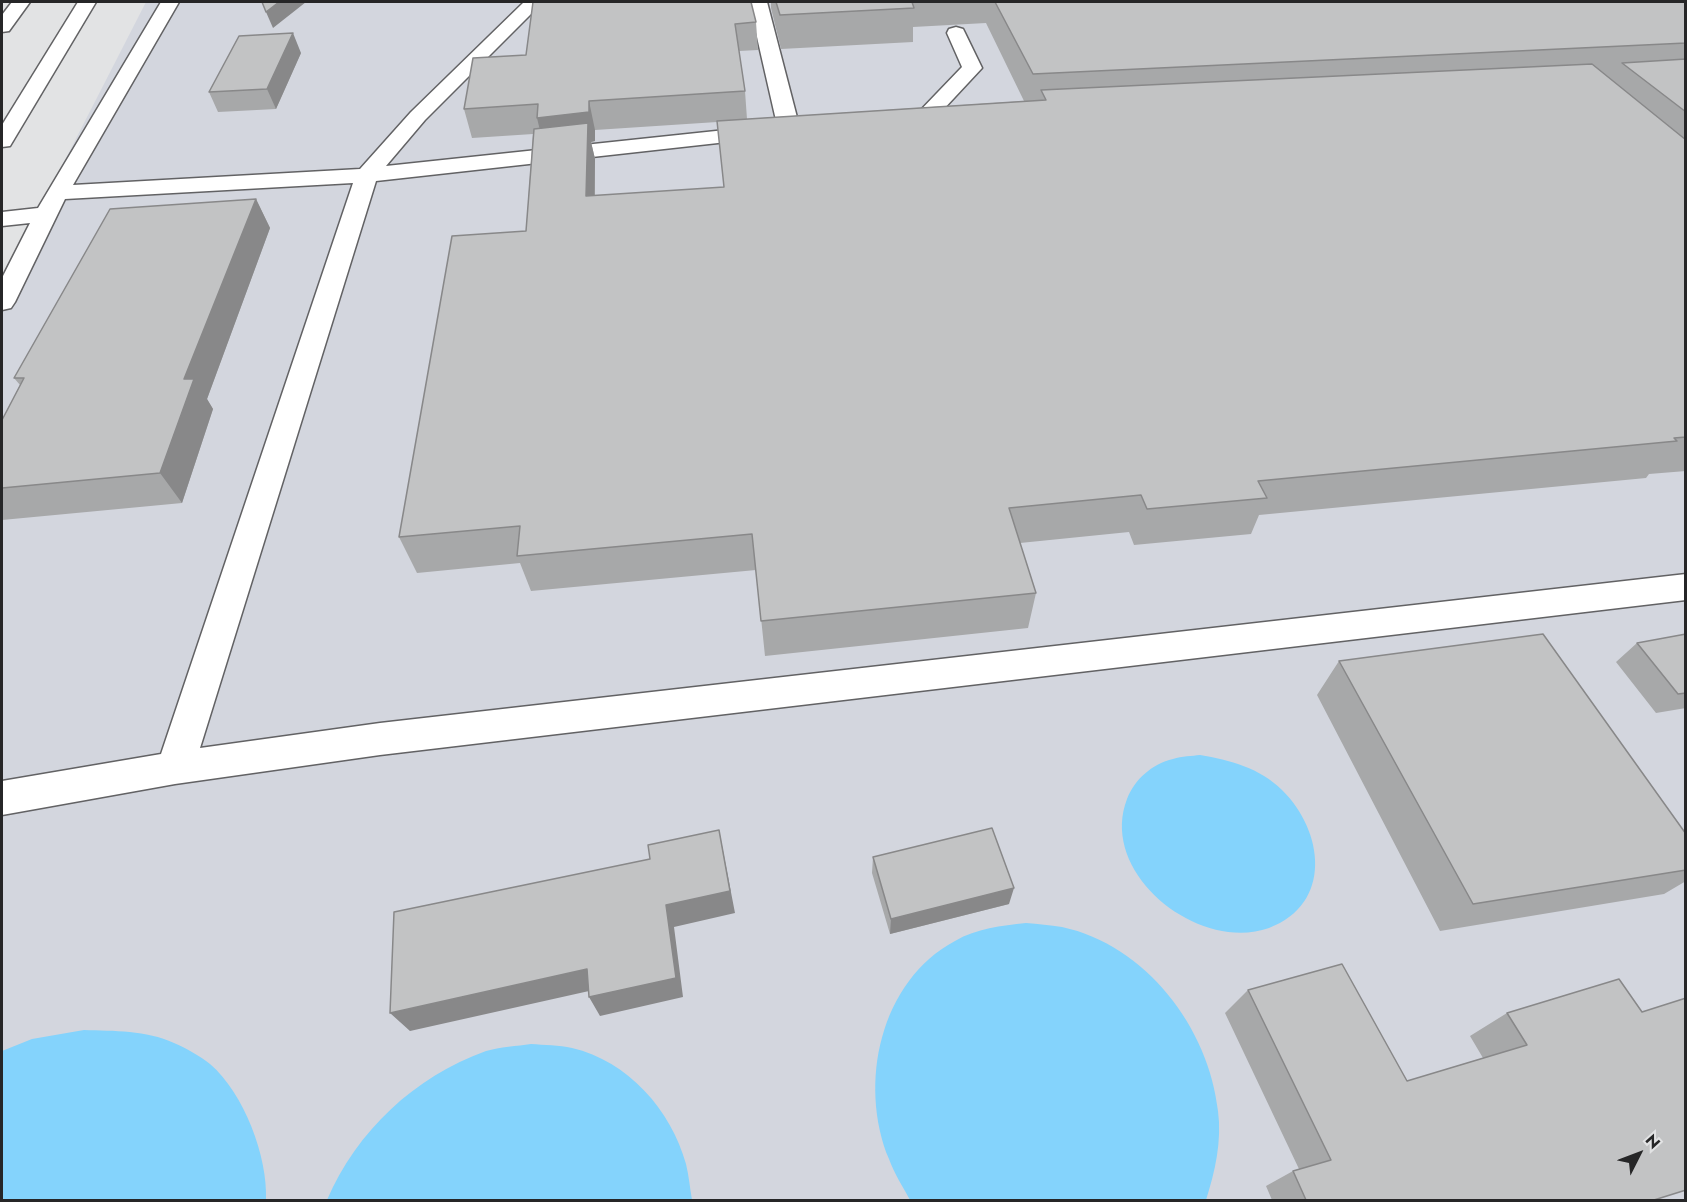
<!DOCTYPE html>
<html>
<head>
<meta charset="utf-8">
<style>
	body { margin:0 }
	#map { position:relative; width:1687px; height:1202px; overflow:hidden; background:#e2e3e4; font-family:Jost,sans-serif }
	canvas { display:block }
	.frame { position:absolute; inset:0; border:3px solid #262627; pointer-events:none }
	.north { position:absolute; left:1609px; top:1124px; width:60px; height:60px; -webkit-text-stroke:4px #e2e3e4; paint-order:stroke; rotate:48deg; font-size:16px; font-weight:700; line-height:24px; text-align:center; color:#262627 }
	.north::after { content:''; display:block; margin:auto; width:21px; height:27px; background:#262627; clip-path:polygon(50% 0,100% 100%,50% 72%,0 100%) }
</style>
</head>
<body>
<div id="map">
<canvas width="1687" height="1202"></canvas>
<div class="frame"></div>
<div class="north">N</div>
</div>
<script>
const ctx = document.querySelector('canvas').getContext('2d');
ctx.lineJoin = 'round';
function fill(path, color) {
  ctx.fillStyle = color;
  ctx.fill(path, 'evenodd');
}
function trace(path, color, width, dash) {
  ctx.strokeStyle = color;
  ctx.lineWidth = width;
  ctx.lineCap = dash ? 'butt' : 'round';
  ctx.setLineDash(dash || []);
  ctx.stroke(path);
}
fill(new Path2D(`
	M146 2H1685V1200H2V283Z`), '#d3d6de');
fill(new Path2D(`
	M1200 755C1230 760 1260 768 1282 790 1324 831 1333 904 1269 928 1199 953 1098 874 1127 799 1135 779 1152 764 1173 759 1182 756 1192 756 1200 755Z
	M1026 923C1038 924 1050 925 1062 927 1146 945 1209 1028 1218 1111 1222 1141 1215 1172 1206 1200H910C903 1187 894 1173 889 1159 858 1084 880 981 955 941 977 928 1001 926 1026 923Z
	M84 1030C114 1031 146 1030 174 1043 186 1048 200 1056 210 1064 244 1093 268 1157 266 1200H2V1051L32 1039Z
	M531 1044C544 1045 559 1045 572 1048 628 1061 671 1110 686 1164 689 1176 690 1189 692 1200H327C357 1131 414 1077 486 1051 500 1047 517 1046 531 1044Z`), '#84d3fc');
const minor = new Path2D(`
	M12 2H30L9 31 2 32V15Z
	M161 2H179L73 185 360 169 411 112 524 2H543L425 120 386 166 763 126 771 127 774 132 771 137 763 138 376 181 200 748 380 723 1686 574V600L380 755 175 784 2 815V781L161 754 353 183 65 199 15 302 11 308 2 310V278L30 223 2 226V212L38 208Z
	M749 2H767L800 129 797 134 789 135 781 134 778 129Z
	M956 27 963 29 965 33 982 68 927 127 898 130 891 128 887 124 891 120 914 117 962 67 947 33 949 29Z`);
const major = new Path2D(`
	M78 2H96L13 141 10 146 2 147V125Z`);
trace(minor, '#626264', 3);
trace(major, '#626264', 3);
fill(minor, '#fff');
fill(major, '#fff');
fill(new Path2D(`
	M533 2 756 22 758 50 739 51 745 91 747 119 1024 101 986 23 913 27V42L781 49 771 8V2H1686V471L1649 474 1646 478 1259 515 1251 534 1134 545 1129 532 1020 543 1036 593 1028 628 765 656 756 570 531 591 520 563 417 573 399 537 526 231 533 134 472 138 464 109 526 55ZM717 122 724 187 595 196V159L591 142 595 141V130Z
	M301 53 276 109 218 112 209 92Z
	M256 199 270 228 207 399 213 409 182 503 2 520V420L20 385 14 378Z
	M1686 634V708L1656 713 1616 662 1637 643Z
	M1339 661 1686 834V881L1664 894 1440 931 1317 695Z
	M873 857 1009 904 890 934 872 873Z
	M1248 990 1407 1081 1483 1058 1470 1036 1507 1013 1654 1200H1272L1266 1186 1293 1171 1299 1169 1225 1013Z`), '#a7a8a9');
fill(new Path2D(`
	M279 2H306L273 28 266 12Z
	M293 33 301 53 276 109 267 89Z
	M589 101 595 130V141L591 142 595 159 594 233 544 147 537 118Z
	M256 199 270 228 207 399 213 409 182 503 160 473 184 379Z
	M719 830 735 913 674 927 683 997 600 1016 589 997 666 905Z
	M1014 888 1009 904 890 934 891 919Z
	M587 969 598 989 410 1031 390 1013Z`), '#888889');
const building = new Path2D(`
	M262 2H279L266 12Z
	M533 2H751L756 22 735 24 745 91 589 101V112L537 118 538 104 464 109 473 58 526 55Z
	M776 2H912L914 8 780 15Z
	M995 2H1686V43L1033 74Z
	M293 33 267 89 209 92 239 36Z
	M1686 59V112L1622 63Z
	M1592 64 1686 140V437L1674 438 1677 441 1258 481 1267 498 1147 509 1141 495 1009 508 1036 593 761 621 752 534 517 556 520 526 399 537 452 236 526 231 534 129 588 123 586 196 724 187 717 121 1046 100 1041 90Z
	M256 199 184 379H194L160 473 2 488V420L24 378H14L110 209Z
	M1543 634 1686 834V870L1473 904 1339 661Z
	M1686 634V693L1678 694 1637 643Z
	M992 828 1014 888 891 919 873 857Z
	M719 830 730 891 666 905 676 978 589 997 587 969 390 1013 394 912 650 859 648 845Z
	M1342 964 1407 1081 1527 1045 1507 1013 1619 979 1642 1012 1686 998V1190L1654 1200H1306L1293 1171 1331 1160 1248 990Z`);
fill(building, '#c2c3c4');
trace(building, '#888889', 1.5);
</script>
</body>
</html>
